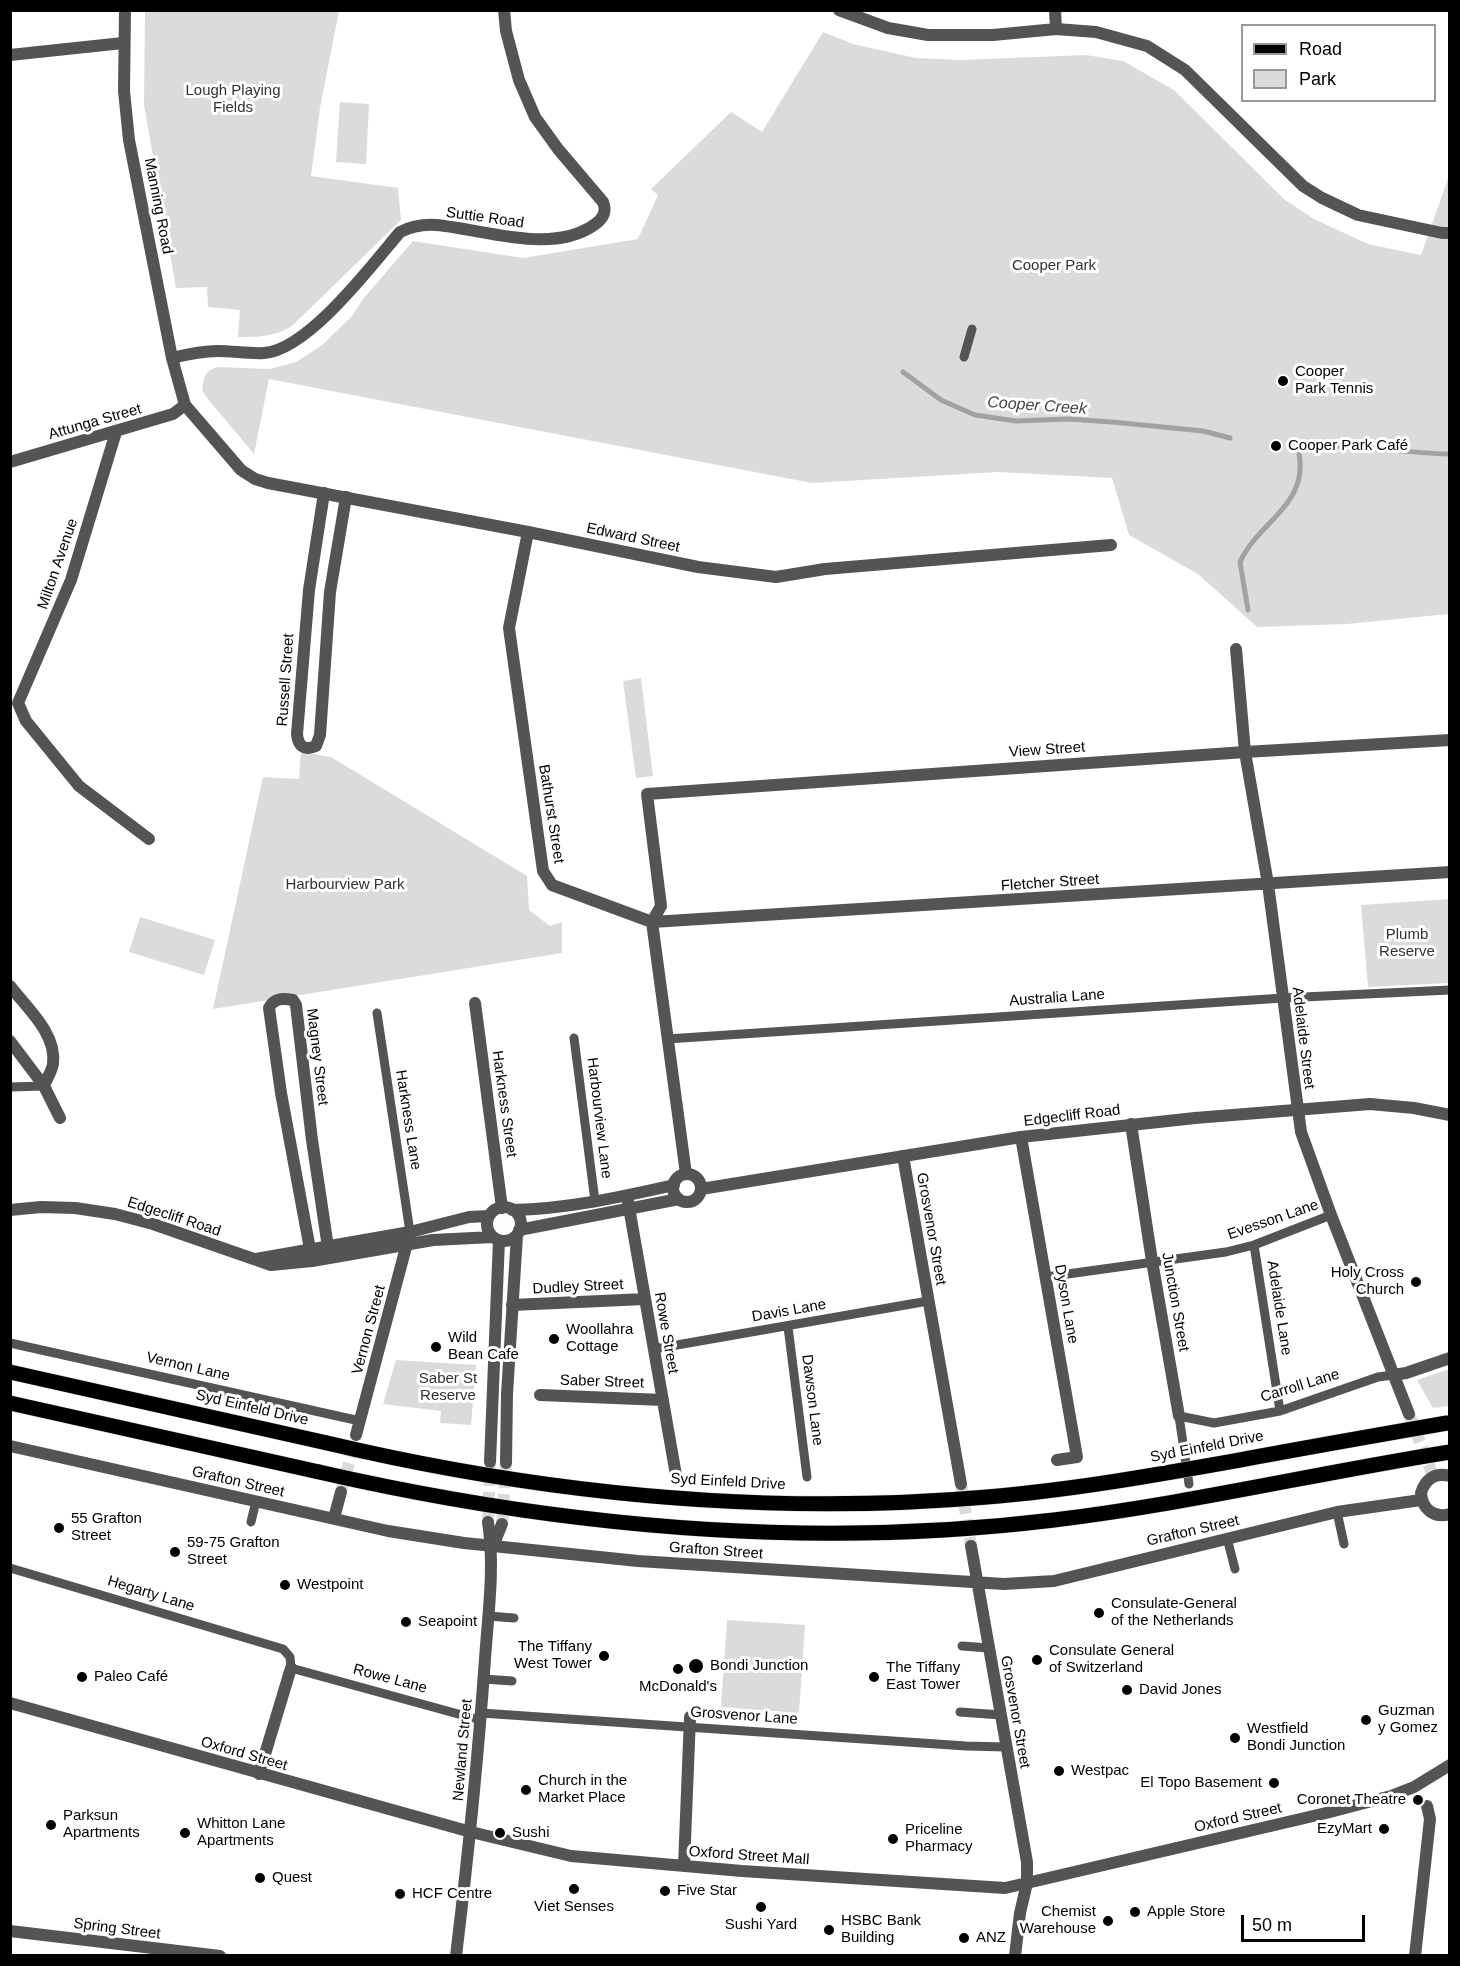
<!DOCTYPE html>
<html>
<head>
<meta charset="utf-8">
<style>
	body { margin:0 }
	#map { position:relative; width:1460px; height:1966px; overflow:hidden; background:#fff; font-family:Helvetica,sans-serif }
	canvas { display:block }
	.frame { position:absolute; inset:0; border:12px solid #000; pointer-events:none }
	.legend { position:absolute; left:1241px; top:24px; width:195px; height:78px; box-sizing:border-box; background:#fff; border:2px solid #999; margin:0; padding:8px 10px; list-style:none; font-size:18px; color:#000 }
	.legend li { display:flex; align-items:center; gap:12px; height:30px }
	.legend b { width:30px; border:2px solid #999 }
	.scale { position:absolute; left:1241px; top:1915px; width:124px; height:27px; box-sizing:border-box; border:3px solid #000; border-top:0; padding-left:8px; font-size:18px; line-height:21px; white-space:nowrap; color:#000; -webkit-text-stroke:4px #fff; paint-order:stroke }
</style>
</head>
<body>
<div id="map">
<canvas width="1460" height="1966"></canvas>
<div class="frame"></div>
<ul class="legend">
<li><b style="height:8px;background:#000"></b>Road</li>
<li><b style="height:16px;background:#dbdbdb"></b>Park</li>
</ul>
<div class="scale">50 m</div>
</div>
<script>
const ctx = document.querySelector('canvas').getContext('2d');
ctx.lineJoin = 'round';
function fill(path, color) {
  ctx.fillStyle = color;
  ctx.fill(path, 'evenodd');
}
function trace(path, color, width, dash) {
  ctx.strokeStyle = color;
  ctx.lineWidth = width;
  ctx.lineCap = dash ? 'butt' : 'round';
  ctx.setLineDash(dash || []);
  ctx.stroke(path);
}
function write(font, color, halo, rows, align = 'center') {
  ctx.font = font + ' Helvetica,sans-serif';
  ctx.lineWidth = 6;
  ctx.setLineDash([]);
  ctx.textBaseline = 'middle';
  ctx.strokeStyle = halo;
  ctx.fillStyle = color;
  for (const [text, x, y, turn = 0] of rows) {
    ctx.save();
    ctx.translate(x, y);
    ctx.rotate((+turn || 0) * Math.PI / 180);
    ctx.textAlign = isNaN(turn) ? turn : align;
    if (halo) ctx.strokeText(text, 0, 0);
    ctx.fillText(text, 0, 0);
    ctx.restore();
  }
}
fill(new Path2D(`
	M145 11H339L320 108 311 176 398 188 401 220 293 325C276 337 259 337 238 337L240 310 208 307 207 287 176 288 144 105Z
	M823 32 853 44 916 58 960 60 1086 55 1123 61 1174 90 1284 199 1314 219 1368 244 1421 255 1449 176V614L1347 624 1257 627 1198 574 1129 535 1112 478 998 472 812 483 269 379 254 454 207 398 202 390 204 378 208 371 217 367 270 369 296 362 321 346 352 316 363 299 413 241 523 258 638 239 658 195 651 189 731 112 762 132Z
	M340 102 369 104 366 164 336 162Z
	M641 678 653 776 636 778 623 681Z
	M301 752 331 757 527 876 529 910 550 926 562 922V953L213 1009 263 777 299 779Z
	M1449 899V983L1368 987 1361 905Z
	M140 917 215 940 204 975 129 952Z
	M396 1360 476 1365 471 1425 440 1423 441 1411 383 1404Z
	M1449 1369V1406L1433 1408 1417 1380Z
	M727 1620 805 1625 799 1713 721 1707Z`), '#dbdbdb');
trace(new Path2D(`
	M903 372 941 400 975 415 1016 421 1068 419 1112 422 1203 431 1230 438
	M1293 445C1345 443 1397 453 1450 454
	M1248 610 1240 562C1260 519 1314 503 1297 445`), '#a2a2a2', 5);
trace(new Path2D(`
	M1409 1414 1433 1476
	M961 1484 971 1546
	M341 1492 355 1441`), '#d9d9d9', 12, [12, 6]);
trace(new Path2D(`
	M488 1522 490 1466
	M502 1524 506 1463`), '#d9d9d9', 12, [12, 6]);
const primary = new Path2D(`
	M10 1372 327 1443
	M10 1403 319 1472`);
trace(primary, '#dbdbdb', 16);
trace(new Path2D(`
	M964 357 972 329
	M377 1013 410 1232
	M574 1038 595 1201
	M667 1039 1283 998 1450 990
	M10 1087 44 1086
	M1254 1245 1280 1411
	M1046 1277 1226 1252 1254 1245 1331 1215
	M788 1327 807 1477
	M10 1343 360 1421
	M654 1349 928 1301
	M1189 1484 1179 1416 1214 1423 1280 1411 1378 1377 1393 1375
	M1337 1512 1344 1544
	M251 1522 256 1501
	M1227 1538 1235 1569
	M10 1568 283 1649 290 1657 291 1668 480 1720
	M488 1616 514 1618
	M962 1646 989 1648
	M484 1679 512 1681
	M960 1712 1001 1715
	M481 1713 966 1746 1006 1747`), '#545454', 9);
trace(new Path2D(`
	M471 1832 571 1856 742 1871 1005 1888 1027 1883
	M684 1866 689 1742
	M1415 1956 1430 1819 1427 1806`), '#545454', 12);
trace(new Path2D(`
	M839 10 888 28 928 35H993L1056 29 1096 32 1147 46 1185 70 1303 186 1322 198 1358 215 1442 233H1450
	M1055 10 1056 29
	M10 55 123 43
	M172 358C188 354 202 351 218 351 233 351 249 354 264 353 308 350 372 265 400 232 412 226 422 224 436 225 484 229 551 255 594 225 603 219 607 212 603 202L558 149 535 117 519 80 506 31 504 10
	M116 432 71 580 18 703 26 721 79 786 149 839
	M10 462 173 414 185 405
	M324 493 309 590 297 734C298 746 304 751 316 746L320 735 330 592 346 497
	M528 532 698 567 776 577 825 569 1111 545
	M1236 649 1245 752 1268 884 1301 1132 1331 1215 1409 1414
	M652 922 661 906 647 794 1245 752 1450 740
	M652 922 1450 872
	M10 986C27 1008 57 1034 53 1064 52 1071 46 1080 44 1086
	M475 1003 502 1208
	M10 1041 44 1086 60 1118
	M1131 1124 1152 1261 1179 1416
	M1021 1137 1077 1457 1057 1460
	M903 1156 961 1484
	M627 1196 676 1475
	M312 1260 281 1093 269 1008C274 998 283 998 293 1000L296 1005 312 1140 329 1254
	M512 1305 645 1299
	M1393 1375 1406 1373 1450 1358
	M540 1395 663 1400
	M356 1435 409 1236
	M10 1446 388 1531 464 1543 638 1561 1004 1584 1054 1581 1337 1512 1421 1500
	M1450 1476C1435 1472 1425 1479 1421 1493 1422 1508 1433 1519 1450 1514
	M334 1518 341 1492
	M971 1546 1027 1862V1883L1020 1913 1015 1956
	M259 1774 291 1668
	M1027 1883 1326 1813 1391 1796 1414 1787 1450 1765
	M10 1931 220 1956`), '#545454', 12);
trace(new Path2D(`
	M125 10 124 91 129 140 172 358 185 405 241 470 255 479 268 483 528 532 509 628 543 871 552 885 652 922 686 1174
	M673 1188a14 14 0 1 1 28 0a14 14 0 1 1-28 0Z
	M701 1189 1021 1137 1195 1118 1370 1104 1414 1108 1450 1115
	M487 1224a17 17 0 1 1 34 0a17 17 0 1 1-34 0Z
	M10 1210 41 1207 75 1208 115 1214 153 1224 271 1265 312 1261 433 1240 493 1237
	M512 1210C567 1209 621 1197 674 1185
	M519 1230 679 1199
	M256 1259 410 1232 469 1217 489 1216
	M490 1462 499 1240
	M506 1463 507 1394 517 1235
	M493 1546 502 1524
	M10 1703 471 1832
	M456 1956C468 1857 478 1758 485 1659 488 1614 495 1567 488 1522`), '#545454', 12);
trace(primary, '#000', 15);
const primaryBridge = new Path2D(`
	M327 1443C543 1494 766 1516 987 1497 1072 1490 1156 1475 1240 1460 1309 1447 1378 1435 1447 1423
	M319 1472C560 1527 807 1550 1054 1520 1187 1504 1317 1473 1450 1452`);
trace(primaryBridge, '#dbdbdb', 16, []);
trace(new Path2D(`
	M689 1742 690 1717`), '#545454', 12);
trace(primaryBridge, '#000', 15);
for (const [x, y, r, color] of [
	[1283,381,6,"#000"],
	[1276,446,6,"#000"],
	[1416,1282,6,"#000"],
	[554,1339,6,"#000"],
	[436,1347,6,"#000"],
	[59,1528,6,"#000"],
	[175,1552,6,"#000"],
	[285,1585,6,"#000"],
	[1099,1613,6,"#000"],
	[406,1622,6,"#000"],
	[604,1656,6,"#000"],
	[1037,1660,6,"#000"],
	[696,1666,8,"#000"],
	[678,1669,6,"#000"],
	[82,1677,6,"#000"],
	[874,1677,6,"#000"],
	[1127,1690,6,"#000"],
	[1366,1720,6,"#000"],
	[1235,1738,6,"#000"],
	[1059,1771,6,"#000"],
	[1274,1783,6,"#000"],
	[526,1790,6,"#000"],
	[1418,1800,6,"#000"],
	[51,1825,6,"#000"],
	[1384,1829,6,"#000"],
	[185,1833,6,"#000"],
	[500,1833,6,"#000"],
	[893,1839,6,"#000"],
	[260,1878,6,"#000"],
	[574,1889,6,"#000"],
	[665,1891,6,"#000"],
	[400,1894,6,"#000"],
	[761,1907,6,"#000"],
	[1135,1912,6,"#000"],
	[1108,1921,6,"#000"],
	[829,1930,6,"#000"],
	[964,1938,6,"#000"]
]) {
  const dot = new Path2D();
  dot.arc(x, y, r, 0, 2 * Math.PI);
  ctx.fillStyle = color;
  ctx.fill(dot);
  trace(dot, '#fff', 2);
}
write('15px', '#323232', '#fff', [
	["Lough Playing",233,91],
	["Fields",233,108],
	["Cooper Park",1054,266],
	["Harbourview Park",345,885],
	["Plumb",1407,935],
	["Reserve",1407,952],
	["Saber St",448,1379],
	["Reserve",448,1396]
]);
write('15px', '#000', '#fff', [
	["Manning Road",158,206,79],
	["Suttie Road",485,218,8],
	["Attunga Street",95,422,-16],
	["Edward Street",633,538,12],
	["Milton Avenue",58,564,-71],
	["Russell Street",286,680,-86],
	["View Street",1047,750,-4],
	["Bathurst Street",551,814,81],
	["Fletcher Street",1050,883,-4],
	["Australia Lane",1057,998,-4],
	["Adelaide Street",1303,1038,83],
	["Magney Street",317,1057,83],
	["Harkness Street",504,1104,82],
	["Edgecliff Road",1072,1116,-7],
	["Harbourview Lane",599,1118,83],
	["Harkness Lane",408,1120,81],
	["Edgecliff Road",174,1217,18],
	["Evesson Lane",1273,1220,-19],
	["Grosvenor Street",931,1229,80],
	["Dudley Street",578,1287,-3],
	["Junction Street",1175,1302,80],
	["Dyson Lane",1066,1304,80],
	["Adelaide Lane",1279,1308,81],
	["Davis Lane",789,1311,-10],
	["Vernon Street",369,1330,-75],
	["Rowe Street",666,1333,80],
	["Vernon Lane",188,1367,13],
	["Saber Street",602,1382,2],
	["Carroll Lane",1300,1386,-17],
	["Dawson Lane",812,1400,83],
	["Syd Einfeld Drive",252,1408,13],
	["Syd Einfeld Drive",1207,1447,-11],
	["Grafton Street",238,1482,13],
	["Syd Einfeld Drive",728,1482,3],
	["Grafton Street",1193,1531,-13],
	["Grafton Street",716,1551,4],
	["Hegarty Lane",151,1594,17],
	["Rowe Lane",390,1679,15],
	["Grosvenor Street",1015,1712,80],
	["Grosvenor Lane",744,1716,4],
	["Newland Street",463,1750,-85],
	["Oxford Street",244,1754,16],
	["Oxford Street",1238,1818,-13],
	["Oxford Street Mall",749,1856,4],
	["Spring Street",117,1929,7]
]);
write('15px', '#000', '#fff', [
	["Cooper",1295,372],
	["Park Tennis",1295,389],
	["Cooper Park Café",1288,446],
	["Holy Cross",1404,1273,"right"],
	["Church",1404,1290,"right"],
	["Woollahra",566,1330],
	["Cottage",566,1347],
	["Wild",448,1338],
	["Bean Cafe",448,1355],
	["55 Grafton",71,1519],
	["Street",71,1536],
	["59-75 Grafton",187,1543],
	["Street",187,1560],
	["Westpoint",297,1585],
	["Consulate-General",1111,1604],
	["of the Netherlands",1111,1621],
	["Seapoint",418,1622],
	["The Tiffany",592,1647,"right"],
	["West Tower",592,1664,"right"],
	["Consulate General",1049,1651],
	["of Switzerland",1049,1668],
	["Bondi Junction",710,1666],
	["The Tiffany",886,1668],
	["East Tower",886,1685],
	["Paleo Café",94,1677],
	["McDonald's",678,1687,"center"],
	["David Jones",1139,1690],
	["Guzman",1378,1711],
	["y Gomez",1378,1728],
	["Westfield",1247,1729],
	["Bondi Junction",1247,1746],
	["Westpac",1071,1771],
	["Church in the",538,1781],
	["Market Place",538,1798],
	["El Topo Basement",1262,1783,"right"],
	["Coronet Theatre",1406,1800,"right"],
	["Parksun",63,1816],
	["Apartments",63,1833],
	["Whitton Lane",197,1824],
	["Apartments",197,1841],
	["EzyMart",1372,1829,"right"],
	["Priceline",905,1830],
	["Pharmacy",905,1847],
	["Sushi",512,1833],
	["Quest",272,1878],
	["Five Star",677,1891],
	["HCF Centre",412,1894],
	["Viet Senses",574,1907,"center"],
	["Chemist",1096,1912,"right"],
	["Warehouse",1096,1929,"right"],
	["Apple Store",1147,1912],
	["HSBC Bank",841,1921],
	["Building",841,1938],
	["Sushi Yard",761,1925,"center"],
	["ANZ",976,1938]
], 'left');
write('italic 16px', '#434343', '#fff', [
	["Cooper Creek",1037,406,4]
]);
</script>
</body>
</html>
